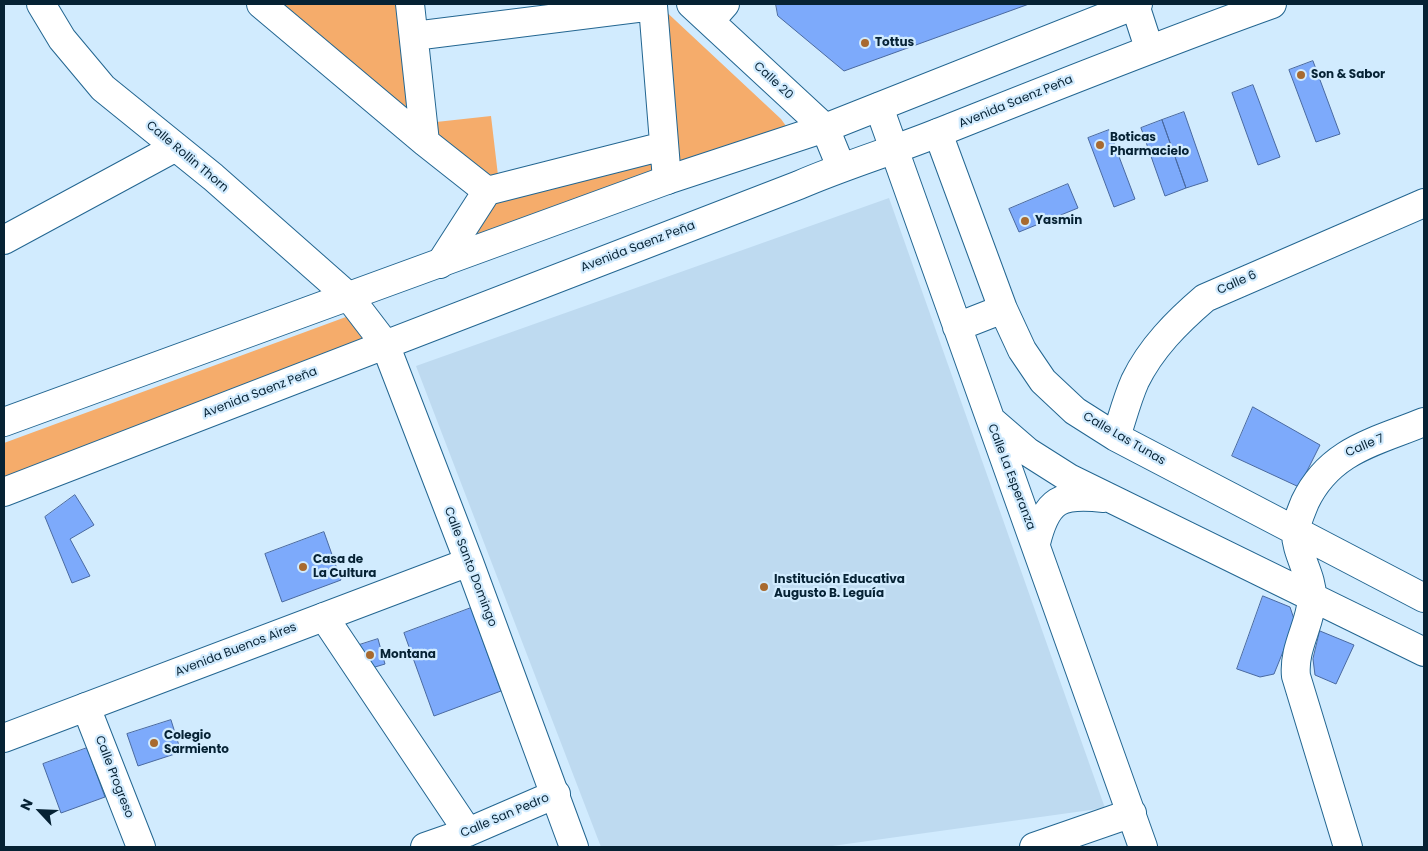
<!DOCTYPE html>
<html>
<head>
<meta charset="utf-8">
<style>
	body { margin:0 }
	#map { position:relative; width:1428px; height:851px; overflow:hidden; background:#d1ebfe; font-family:Poppins,sans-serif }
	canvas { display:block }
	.frame { position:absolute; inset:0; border:5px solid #062234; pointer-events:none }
	.north { position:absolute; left:15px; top:786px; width:50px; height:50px; -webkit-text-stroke:4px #d1ebfe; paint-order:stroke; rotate:295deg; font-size:14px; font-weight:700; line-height:20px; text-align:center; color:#062234 }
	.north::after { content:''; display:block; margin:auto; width:18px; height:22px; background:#062234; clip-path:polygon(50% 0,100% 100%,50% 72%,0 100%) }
</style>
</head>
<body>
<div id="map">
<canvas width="1428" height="851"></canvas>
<div class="frame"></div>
<div class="north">N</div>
</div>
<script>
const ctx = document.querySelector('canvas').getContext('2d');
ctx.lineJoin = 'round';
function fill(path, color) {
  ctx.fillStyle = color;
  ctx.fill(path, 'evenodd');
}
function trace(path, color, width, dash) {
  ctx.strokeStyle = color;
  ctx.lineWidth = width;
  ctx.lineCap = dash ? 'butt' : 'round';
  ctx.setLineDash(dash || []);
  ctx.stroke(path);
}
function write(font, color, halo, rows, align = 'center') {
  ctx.font = font + ' Poppins,sans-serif';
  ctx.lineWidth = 4.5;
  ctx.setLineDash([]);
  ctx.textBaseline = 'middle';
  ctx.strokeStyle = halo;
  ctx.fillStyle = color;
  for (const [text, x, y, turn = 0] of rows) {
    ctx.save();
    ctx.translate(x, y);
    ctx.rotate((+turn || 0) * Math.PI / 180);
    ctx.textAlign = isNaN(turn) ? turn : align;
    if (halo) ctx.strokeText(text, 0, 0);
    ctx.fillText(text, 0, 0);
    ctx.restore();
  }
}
fill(new Path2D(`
	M889 198 1105 808 825 847H601L416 366Z`), '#bedaf0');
fill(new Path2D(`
	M264 4H410L427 123 491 116 499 184Z
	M660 6 781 119 786 126 784 134 675 173Z
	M660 151 664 176 457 250 490 195Z
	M354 314 372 341 4 491V443Z`), '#f5ac6b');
const building = new Path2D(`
	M776 4H1029L844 71 778 16Z
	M1313 61 1340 134 1316 142 1289 70Z
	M1253 85 1280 157 1258 165 1232 93Z
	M1184 112 1208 181 1186 188 1162 120Z
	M1162 120 1186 188 1165 196 1141 128Z
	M1109 130 1135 199 1114 207 1088 138Z
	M1068 184 1078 208 1019 232 1009 209Z
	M1253 407 1320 445 1299 487 1232 456Z
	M75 495 94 525 70 539 90 576 72 583 45 517Z
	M324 532 341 580 282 602 265 554Z
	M1263 596 1290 607 1295 622 1274 674 1260 677 1237 669Z
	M471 608 501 691 434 716 404 633Z
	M1320 631 1354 645 1336 684 1315 675 1313 659Z
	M378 639 385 664 365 670 353 647Z
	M171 720 181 752 138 766 127 734Z
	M87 748 105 797 61 813 43 764Z`);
fill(building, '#7daafb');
trace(building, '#4969a0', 1);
const minor = new Path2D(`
	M41 4 62 39 103 88 213 177 349 297
	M261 4 425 142 487 191 440 264
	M410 4 425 142
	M691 4 825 128 841 167
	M710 21 725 4
	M414 36 653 6 667 180
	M879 107 1143 847
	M938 133 1003 309 1022 350 1043 381 1075 411 1116 437 1424 598
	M487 191 664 146
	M4 240 176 147
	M957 327 1003 309
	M991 420 1028 452 1069 478 1424 652
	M1116 437C1122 419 1127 399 1135 381 1151 348 1177 322 1205 298L1424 203
	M1036 543C1047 499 1060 493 1104 498
	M324 617 468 832
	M86 707 141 847
	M425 847 468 832 556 794
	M1034 847 1132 813
	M1348 847 1296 676C1293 648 1311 624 1312 598 1313 576 1295 553 1296 531 1296 522 1302 510 1305 502 1330 450 1375 442 1424 422`);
const major = new Path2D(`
	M1135 5 1149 48
	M349 297 385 344 469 562 574 847
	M4 422 667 180 825 128 1138 4
	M4 492 799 185C845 165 893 151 940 132 1051 88 1160 44 1272 4
	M4 738 469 562`);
trace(minor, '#236691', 30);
trace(major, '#236691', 30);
trace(minor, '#fff', 28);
trace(major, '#fff', 28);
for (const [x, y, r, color] of [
	[865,43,5,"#a86a2f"],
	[1301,75,5,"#a86a2f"],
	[1100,145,5,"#a86a2f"],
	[1025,221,5,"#a86a2f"],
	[303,567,5,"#a86a2f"],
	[764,587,5,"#a86a2f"],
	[370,655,5,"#a86a2f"],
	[154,743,5,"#a86a2f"]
]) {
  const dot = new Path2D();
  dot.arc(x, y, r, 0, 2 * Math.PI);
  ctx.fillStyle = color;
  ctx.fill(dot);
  trace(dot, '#d1ebfe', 2);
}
write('bold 12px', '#062234', '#d1ebfe', [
	["Tottus",875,43],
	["Son & Sabor",1311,75],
	["Boticas",1110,138],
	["Pharmacielo",1110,152],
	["Yasmin",1035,221],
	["Casa de",313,560],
	["La Cultura",313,574],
	["Institución Educativa",774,580],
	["Augusto B. Leguía",774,594],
	["Montana",380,655],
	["Colegio",164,736],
	["Sarmiento",164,750]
], 'left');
write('12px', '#062234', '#d1ebfe', [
	["Calle 20",773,81,43],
	["Avenida Saenz Peña",1016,102,-22],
	["Calle Rollin Thorn",187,157,40],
	["Avenida Saenz Peña",638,247,-21],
	["Calle 6",1237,283,-24],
	["Avenida Saenz Peña",260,393,-21],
	["Calle Las Tunas",1124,439,30],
	["Calle 7",1365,446,-23],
	["Calle La Esperanza",1011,477,69],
	["Calle Santo Domingo",470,567,69],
	["Avenida Buenos Aires",236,650,-21],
	["Calle Progreso",114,777,69],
	["Calle San Pedro",505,816,-23]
]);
</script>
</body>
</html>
